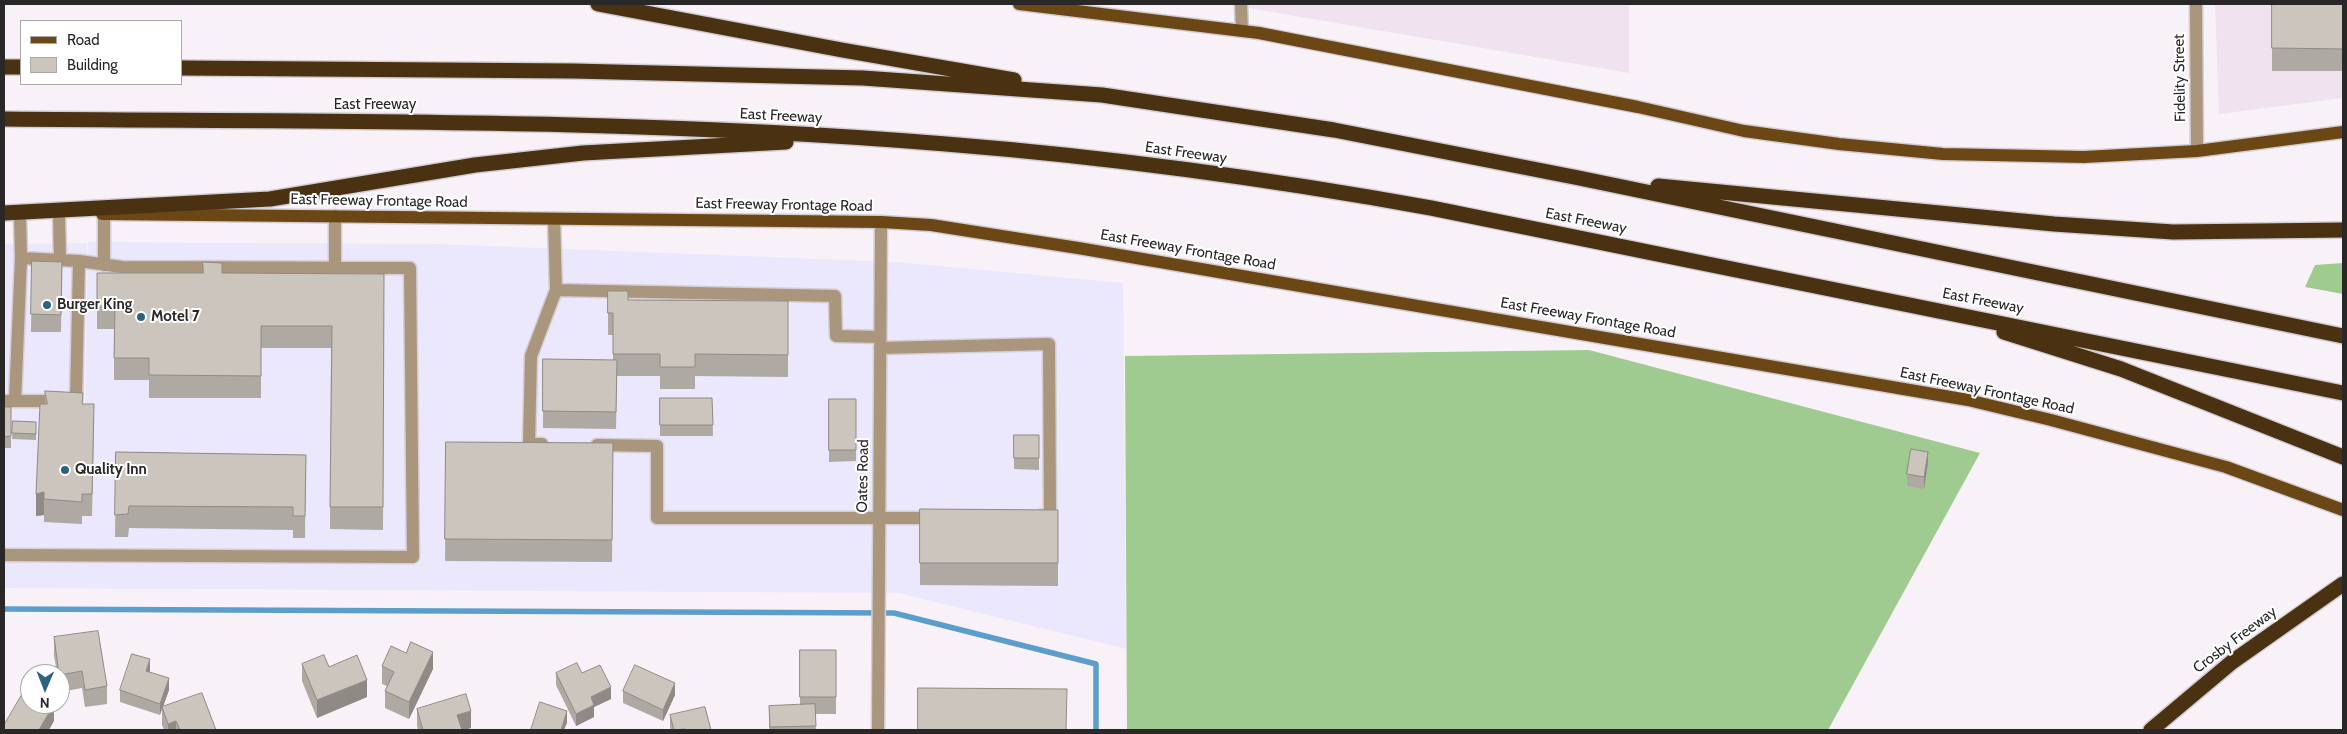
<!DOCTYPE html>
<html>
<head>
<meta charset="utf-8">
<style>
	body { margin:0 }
	#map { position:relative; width:2347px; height:734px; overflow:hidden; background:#f9f1f8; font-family:Cabin,sans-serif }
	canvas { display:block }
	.frame { position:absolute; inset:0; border:5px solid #2a2729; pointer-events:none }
	.legend { position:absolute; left:20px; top:20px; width:162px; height:65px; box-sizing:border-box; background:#fff; border:1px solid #aaa9a9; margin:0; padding:6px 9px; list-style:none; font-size:15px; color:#2a2729 }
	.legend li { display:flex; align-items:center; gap:10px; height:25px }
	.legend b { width:25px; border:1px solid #aaa9a9 }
	.north { position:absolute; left:20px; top:664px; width:50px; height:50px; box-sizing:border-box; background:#fff; border:1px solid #aaa9a9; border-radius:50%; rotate:181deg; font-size:14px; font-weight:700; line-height:20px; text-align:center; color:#2a2729 }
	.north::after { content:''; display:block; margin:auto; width:18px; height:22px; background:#2d637e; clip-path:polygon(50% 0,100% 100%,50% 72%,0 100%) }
</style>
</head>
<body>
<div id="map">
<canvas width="2347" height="734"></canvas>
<div class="frame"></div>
<ul class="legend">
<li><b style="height:6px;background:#6b4716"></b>Road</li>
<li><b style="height:14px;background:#ccc5be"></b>Building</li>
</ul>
<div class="north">N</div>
</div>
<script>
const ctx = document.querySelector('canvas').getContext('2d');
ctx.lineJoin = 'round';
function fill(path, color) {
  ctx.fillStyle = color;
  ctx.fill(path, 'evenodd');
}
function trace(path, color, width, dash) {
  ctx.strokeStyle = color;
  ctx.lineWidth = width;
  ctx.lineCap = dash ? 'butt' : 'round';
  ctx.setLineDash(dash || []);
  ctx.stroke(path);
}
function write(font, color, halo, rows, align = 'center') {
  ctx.font = font + ' Cabin,sans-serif';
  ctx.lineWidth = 4;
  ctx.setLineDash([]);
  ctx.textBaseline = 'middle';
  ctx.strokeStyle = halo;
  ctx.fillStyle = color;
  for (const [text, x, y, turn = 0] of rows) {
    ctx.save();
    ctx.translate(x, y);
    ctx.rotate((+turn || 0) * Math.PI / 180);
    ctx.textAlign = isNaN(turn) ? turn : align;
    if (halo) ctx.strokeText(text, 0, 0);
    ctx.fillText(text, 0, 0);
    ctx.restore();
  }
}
fill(new Path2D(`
	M88 242 438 244 896 262 1123 283 1126 649 899 593 4 588V405L85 406Z
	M87 243 84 404H4V244Z`), '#ebe7fd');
fill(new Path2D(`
	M1225 4H1629V73Z
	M2215 4H2343V98L2219 114Z`), '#f0e2ef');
fill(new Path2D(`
	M2343 263V294L2305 287 2315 265Z
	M1589 350 1980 453 1828 730H1127L1125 356Z`), '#9fcb90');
trace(new Path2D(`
	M4 609 894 613 1096 664V730`), '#5b9ec9', 5.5);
const minor = new Path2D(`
	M1241 4 1242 31
	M2196 4 2197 151
	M59 214 60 260
	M554 219 556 290 835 296 836 336 880 337
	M104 265V214
	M335 268V216
	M880 348 1049 344 1050 515 1040 516
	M4 401H76L79 261
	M15 401 21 258
	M542 444H529L531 356 556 290
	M597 445 657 446V518H938
	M4 555 413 557 410 268 122 267 79 261 21 258 20 214
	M878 730 881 222`);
const major = new Path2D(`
	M1019 4 1259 33 1638 107 1744 131 1839 144 1943 154 2084 157 2197 151 2343 132
	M102 214 881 222 931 225 1078 248 1968 400 2051 420 2226 467 2343 510`);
const highway = new Path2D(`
	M598 4 842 50 1014 80
	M4 67H21
	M181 68 573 71 863 78 1102 95 1334 130 1579 178 2343 336
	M4 119C318 122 633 118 946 144 1109 157 1271 179 1431 208L2343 393
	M1658 186 2054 224 2173 232 2343 230
	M4 213 270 199 475 165 583 153 786 142
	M2004 332 2121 369 2343 457
	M2151 730 2232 662 2343 584`);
trace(minor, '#d4cdd3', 15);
trace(major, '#d4cdd3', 15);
trace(highway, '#d4cdd3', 18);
trace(minor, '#aa957d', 12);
trace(major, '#6b4716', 12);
trace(highway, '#493112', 15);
fill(new Path2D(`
	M2272 4H2343V71H2272Z
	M32 261 62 262 61 332H31Z
	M97 273 384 274 383 530 330 529 331 348H261V398H149V380H114V329H97Z
	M608 291 628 300 788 301V377L695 376V389H660V376H617L616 429 543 428V359L613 360V335H608Z
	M45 391 83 404 94 426 92 516H82V524L44 522V515L36 516 45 404Z
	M660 398H712L713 436H660Z
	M829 399H856V461L829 462Z
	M4 407H11V448H4Z
	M13 421 36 422V440L12 439Z
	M1014 435H1039V470L1014 469Z
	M446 442 613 443 612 562 445 561Z
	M116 452 306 455 305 538H293V530L129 528 128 537H115Z
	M1928 463 1924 489 1907 486V474Z
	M920 509 1058 510V586L920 585Z
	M54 637 107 686V704L85 707 82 688 60 692V674H57L54 655Z
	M800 650H836V714H815L816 730H769V706L800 705Z
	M302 664 329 667 367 697 317 718 302 681Z
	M382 666 433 669 409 719 385 708V691L387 686 382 684Z
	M149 672 169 690 163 707 216 730H164L162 725V710L160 715 120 702V690Z
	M556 673H582L611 699 594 707V717L576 726 556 685Z
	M623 691 675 695 663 721 623 703Z
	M417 709 471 728 464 730H418L417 726Z
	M670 715 711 730H671L670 727Z`), '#afa9a3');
fill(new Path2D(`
	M1928 452V463L1924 489V477Z
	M44 492V515L36 516V494Z
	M433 652V669L409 719V702Z
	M150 659V671L146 682V671Z
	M169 678V690L162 709V707L160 715V704Z
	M367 680V697L317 718V700Z
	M675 683V695L663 721V710Z
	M611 687V699L594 707V717L576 726V714L591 697Z
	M54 704V721L49 730H39Z
	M471 711V728L464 730H457V715Z
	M567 711V723L564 730H561Z
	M176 721V730H168V724Z`), '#8f8a85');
const building = new Path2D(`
	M2272 4H2343V49L2272 48Z
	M32 261 62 262 61 315 31 314Z
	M203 262 222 263V273L384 274 383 507H330L332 326H261V376L149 375V358H114L115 307H97V273H203Z
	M608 291H628V300L788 301V355L695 354V367H660V354H613V313H608Z
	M543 359 617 360 616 412 543 411Z
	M45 391 83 393 82 404H94L92 494H82V502L44 499V492L36 494 40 404H47Z
	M660 398H712L713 425H660Z
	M829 399H856V450H829Z
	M4 407H11V436L4 437Z
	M13 421 36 422V434L12 433Z
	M1014 435H1039V458H1014Z
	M446 442 613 443 612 540 445 539Z
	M1911 449 1928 452 1924 477 1907 474Z
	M116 452 306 455 305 516H293V507L129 506 128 514 115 515Z
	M920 509 1058 510V563H920Z
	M98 631 107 686 85 690 82 671 60 675 59 674 54 637Z
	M411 642 433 652 409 702 385 691 394 672 382 666 391 646 406 653Z
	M800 650H836V697H800Z
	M132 654 150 659 146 671 169 678 160 704 120 690Z
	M324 655 329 667 357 655 367 680 317 700 302 664Z
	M577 663 582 673 600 665 611 687 591 697 594 705 576 714 556 673Z
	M635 665 675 683 663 710 623 691Z
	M26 688 30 690V704H54L39 730H4V725Z
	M918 688 1067 689 1066 730H918Z
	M202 693 216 730H180L176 721 168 724 162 707Z
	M466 694 471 711 457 715 462 730H423L417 709Z
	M540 702 567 711 561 730H531Z
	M815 704 816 726 770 727 769 706Z
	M705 707 711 730H685V729L674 730 670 715Z`);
fill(building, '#ccc5be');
trace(building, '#8f8a85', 1);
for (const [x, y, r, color] of [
	[47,305,5,"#2d637e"],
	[141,317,5,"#2d637e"],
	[65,470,5,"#2d637e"]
]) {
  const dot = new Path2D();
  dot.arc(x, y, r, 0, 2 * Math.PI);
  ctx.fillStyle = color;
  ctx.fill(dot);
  trace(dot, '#fff', 2);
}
write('15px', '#2a2729', '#fff', [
	["Fidelity Street",2180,78,-91],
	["East Freeway",375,105],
	["East Freeway",781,116,3],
	["East Freeway",1186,153,8],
	["East Freeway Frontage Road",379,201,1],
	["East Freeway Frontage Road",784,205,1],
	["East Freeway",1586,221,11],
	["East Freeway Frontage Road",1188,250,10],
	["East Freeway",1983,301,11],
	["East Freeway Frontage Road",1588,318,10],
	["East Freeway Frontage Road",1987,391,12],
	["Oates Road",863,476,-89],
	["Crosby Freeway",2235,640,-37]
]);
write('bold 15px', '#2a2729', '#fff', [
	["Burger King",57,305],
	["Motel 7",151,317],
	["Quality Inn",75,470]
], 'left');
</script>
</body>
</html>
